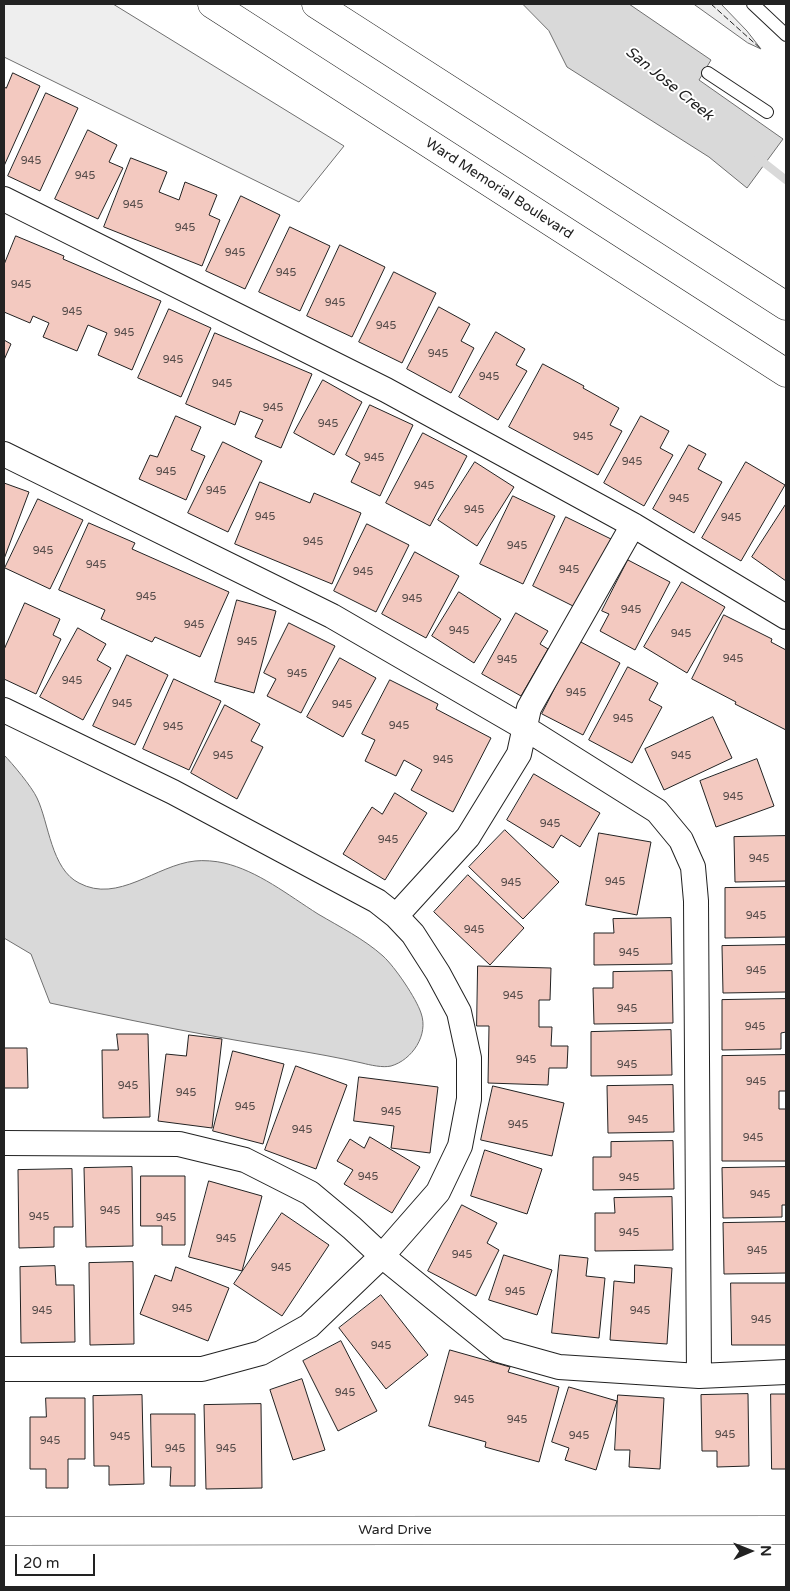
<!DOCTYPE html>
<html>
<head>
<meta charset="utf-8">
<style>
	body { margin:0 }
	#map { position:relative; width:790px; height:1591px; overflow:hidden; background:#fff; font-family:"Varela Round",sans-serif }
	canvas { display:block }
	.frame { position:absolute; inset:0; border:5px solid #222; pointer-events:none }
	.north { position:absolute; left:725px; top:1526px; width:50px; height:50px; -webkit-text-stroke:4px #fff; paint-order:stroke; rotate:89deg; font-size:14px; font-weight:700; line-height:20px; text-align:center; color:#222 }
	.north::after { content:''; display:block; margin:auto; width:18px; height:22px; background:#222; clip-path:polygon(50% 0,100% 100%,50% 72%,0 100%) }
	.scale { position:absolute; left:15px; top:1554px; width:80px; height:22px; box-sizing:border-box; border:2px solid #222; border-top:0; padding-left:6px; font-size:15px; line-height:18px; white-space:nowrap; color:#222; -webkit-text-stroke:4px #fff; paint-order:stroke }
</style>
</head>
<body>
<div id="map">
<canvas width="790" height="1591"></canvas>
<div class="frame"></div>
<div class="north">N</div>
<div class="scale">20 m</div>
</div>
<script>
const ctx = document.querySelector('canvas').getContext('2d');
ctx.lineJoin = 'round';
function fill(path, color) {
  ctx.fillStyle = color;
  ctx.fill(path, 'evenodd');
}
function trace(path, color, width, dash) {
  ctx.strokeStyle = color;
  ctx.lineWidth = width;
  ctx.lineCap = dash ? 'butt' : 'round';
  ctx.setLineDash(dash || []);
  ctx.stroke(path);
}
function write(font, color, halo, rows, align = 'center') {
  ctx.font = font + ' "Varela Round",sans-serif';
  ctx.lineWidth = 4;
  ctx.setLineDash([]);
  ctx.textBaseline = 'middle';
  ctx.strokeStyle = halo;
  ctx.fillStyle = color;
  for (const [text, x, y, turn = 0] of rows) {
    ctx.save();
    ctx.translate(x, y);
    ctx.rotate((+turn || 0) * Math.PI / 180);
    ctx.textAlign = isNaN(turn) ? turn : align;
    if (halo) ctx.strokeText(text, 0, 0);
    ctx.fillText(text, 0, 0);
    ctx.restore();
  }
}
const green = new Path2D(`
	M4 4H113L344 146 299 202 4 57Z
	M694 4H721L747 31 761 49 748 43Z`);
fill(green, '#eee');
trace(green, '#6f6f6f', 1);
const water = new Path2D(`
	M523 4H629L711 60 699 80 783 139 747 188 709 157 567 67 549 31Z
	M4 755C12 763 32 787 37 798 49 823 51 869 79 883 118 904 156 865 195 861 203 860 216 861 224 863 258 871 288 895 318 914 340 927 364 939 383 956 395 967 416 998 421 1013 429 1035 412 1060 391 1066 383 1068 370 1065 362 1063 314 1052 266 1046 218 1037 162 1027 106 1015 50 1003L31 954 4 938Z`);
fill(water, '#d9d9d9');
trace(water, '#6f6f6f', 1);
trace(new Path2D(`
	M758 158 786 180`), '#d9d9d9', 8);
const building = new Path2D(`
	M13 73 40 86 4 166V87L6 88Z
	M46 93 78 108 40 191 8 176Z
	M88 130 117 145 109 162 123 168 98 219 55 199Z
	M131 158 167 172 159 192 179 200 185 182 217 195 209 215 220 220 202 266 104 227Z
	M241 196 280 215 245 289 206 271Z
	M290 227 330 246 300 311 259 292Z
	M16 236 64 256 63 259 161 301 132 370 98 355 107 333 88 325 77 351 43 337 49 323 33 316 30 323 4 312V265Z
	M340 245 385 267 352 337 307 316Z
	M394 272 436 293 402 363 359 342Z
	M439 307 470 324 461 341 474 348 451 393 407 369Z
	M169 309 211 328 181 397 138 378Z
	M496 332 525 349 516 365 527 371 498 420 459 397Z
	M215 333 312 374 281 448 255 437 263 420 240 411 235 425 186 404Z
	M4 340 11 344 4 360Z
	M543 364 584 386 583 388 619 408 610 425 622 431 598 475 509 427Z
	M323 380 362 402 334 455 294 433Z
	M370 405 413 425 380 496 351 482 360 463 346 455Z
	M176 416 201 427 191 450 205 456 186 500 139 479 150 455 157 457Z
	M641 416 669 431 660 448 673 455 644 506 604 483Z
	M423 433 467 456 430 526 386 503Z
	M223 442 262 461 228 532 188 513Z
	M689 445 706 454 698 469 722 482 694 533 653 509Z
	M475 462 514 487 477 546 438 520Z
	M746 462 785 485 741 561 702 538Z
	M260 482 310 503 314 493 361 513 332 584 235 544Z
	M4 483 29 492 4 559Z
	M513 496 555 516 523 584 480 564Z
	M38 499 83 520 50 589 5 568Z
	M786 504V581L752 557Z
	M566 517 611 539 577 608 533 586Z
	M89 523 135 543 132 549 229 592 200 657 155 637 152 642 101 619 105 610 59 590Z
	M367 524 409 545 376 612 334 591Z
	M415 552 459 576 426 638 382 614Z
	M628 560 670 582 635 650 600 631 609 614 602 611Z
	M682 582 725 607 687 673 644 647Z
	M459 592 501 619 474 663 432 636Z
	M237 600 276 611 254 693 215 682Z
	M25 603 60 619 53 635 61 639 36 694 4 679V650Z
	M516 613 548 631 540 644 548 649 521 696 482 674Z
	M724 615 772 639 771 642 786 650V730L735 704 736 702 692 679Z
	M289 623 335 646 301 713 267 696 276 679 264 673Z
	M78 628 106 644 97 660 111 668 83 720 40 697Z
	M579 641 620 663 583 735 542 714Z
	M127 655 168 675 135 745 93 726Z
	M340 658 376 678 343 737 307 717Z
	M628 667 658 683 649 700 662 707 632 763 589 740Z
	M174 679 221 701 189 770 143 749Z
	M390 680 438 704 436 709 491 738 453 812 411 790 422 770 404 760 396 776 365 761 375 740 362 734Z
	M225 705 260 724 251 741 263 747 237 799 191 773Z
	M713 717 732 758 664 790 645 749Z
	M757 759 774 806 716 827 700 781Z
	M534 774 600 813 580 847 561 835 553 848 507 820Z
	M395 793 427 813 385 880 343 854 372 807 382 814Z
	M505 830 559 882 523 919 469 867Z
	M599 833 651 842 637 915 586 905Z
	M786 836V881L735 882 734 837Z
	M468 875 524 928 490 965 434 912Z
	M786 887V937L725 938V888Z
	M671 918 672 964 594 965V933H614L613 919Z
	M786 945V992L723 993 722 946Z
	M478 966 551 968 550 1000H539V1027H552L551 1046H568L567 1068H549L548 1085 488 1083 489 1026H477Z
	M672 971 673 1023 594 1024 593 988H613V972Z
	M786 999V1032L781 1033V1049L722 1050V1000Z
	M671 1030 672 1075 591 1076V1032Z
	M117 1034H148L150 1117 103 1118 102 1050H118Z
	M189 1035 222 1039 212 1128 158 1121 166 1054 186 1056Z
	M4 1048H27L28 1088H4Z
	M233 1051 284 1064 263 1144 213 1131Z
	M786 1055V1091H779V1109H786V1161H722V1056Z
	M296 1066 347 1085 316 1169 265 1150Z
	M359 1077 438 1087 430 1153 391 1148 394 1126 354 1121Z
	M673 1085 674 1132 608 1133 607 1086Z
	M493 1086 564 1103 552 1156 481 1140Z
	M370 1137 420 1167 392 1213 344 1184 353 1170 337 1161 350 1139 364 1148Z
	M673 1141 674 1189 593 1190V1157H611V1142Z
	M485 1150 542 1169 527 1214 471 1196Z
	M132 1167 133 1246 86 1247 84 1168Z
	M786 1167V1205H782V1217L723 1218 722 1168Z
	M72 1169 73 1227H54V1247L19 1248 18 1170Z
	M141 1176H185V1245H162V1226H141Z
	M209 1181 262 1196 242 1271 189 1257Z
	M672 1197 673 1250 595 1251V1213H615L614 1198Z
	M462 1205 497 1223 487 1243 499 1250 476 1296 428 1271Z
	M282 1213 329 1245 282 1316 234 1284Z
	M786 1222V1273L724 1274 723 1223Z
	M504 1255 552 1270 537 1315 489 1300Z
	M560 1255 588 1258 586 1276 605 1278 599 1338 552 1333Z
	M133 1262 134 1344 90 1345 89 1263Z
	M635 1265 672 1268 667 1344 610 1340 614 1281 634 1283Z
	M55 1266 56 1285H74L75 1342 21 1343 20 1267Z
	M176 1267 229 1288 208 1341 140 1314 155 1275 171 1281Z
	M731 1283H786V1345H732Z
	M381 1295 428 1355 386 1389 339 1328Z
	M341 1341 377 1411 338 1431 303 1361Z
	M450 1350 510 1367 508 1372 559 1387 539 1462 485 1447 486 1442 429 1426Z
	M302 1379 325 1450 293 1460 270 1390Z
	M569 1387 617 1401 596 1470 565 1460 569 1448 552 1442Z
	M748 1394 749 1466 717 1467V1451H702L701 1395Z
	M771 1394H786V1469H772Z
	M142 1395 144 1484 109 1485V1466H94L93 1396Z
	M618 1395 664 1398 660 1469 629 1467 630 1450H615Z
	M46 1398H85V1459H68V1488H46V1469H30V1417H46Z
	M261 1404 262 1488 206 1489 204 1405Z
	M151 1414H195V1486H170L171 1467H152Z`);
fill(building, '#f3c9c0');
trace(building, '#222', 1);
const service = new Path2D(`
	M753 4 786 35
	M708 73 767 112`);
const minor = new Path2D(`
	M4 199 386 390 633 525 786 617
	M4 454 332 616 525 728 657 811 681 840 693 867 696 901 699 1376
	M4 710 173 792 377 901 396 916 413 934 438 973 459 1012 469 1058V1099L460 1146 438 1192 382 1256 309 1326 261 1353 202 1369H4
	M396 916 468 837 519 754 529 708 633 525
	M4 1143 179 1144 245 1160 310 1193 352 1228 382 1256 498 1350 559 1367 699 1376 786 1372`);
const tertiary = new Path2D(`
	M4 1531 786 1530`);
const motorway = new Path2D(`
	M212 4 786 373
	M316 4 786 306`);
trace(service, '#222', 14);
trace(minor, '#222', 26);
trace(tertiary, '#222', 29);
trace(motorway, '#222', 29);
trace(service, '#fff', 12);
trace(minor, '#fff', 24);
trace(tertiary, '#fff', 28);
trace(motorway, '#fff', 28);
trace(new Path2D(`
	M711 4 761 49`), '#222', 1, [6, 2.5]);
write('11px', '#564c4a', null, [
	["945",31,161],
	["945",85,176],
	["945",133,205],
	["945",185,228],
	["945",235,253],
	["945",286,273],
	["945",21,285],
	["945",335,303],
	["945",72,312],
	["945",386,326],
	["945",124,333],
	["945",438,354],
	["945",173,360],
	["945",489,377],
	["945",222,384],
	["945",273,408],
	["945",328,424],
	["945",583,437],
	["945",374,458],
	["945",632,462],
	["945",166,472],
	["945",424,486],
	["945",216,491],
	["945",679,499],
	["945",474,510],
	["945",265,517],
	["945",731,518],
	["945",313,542],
	["945",517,546],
	["945",43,551],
	["945",96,565],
	["945",569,570],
	["945",363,572],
	["945",146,597],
	["945",412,599],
	["945",631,610],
	["945",194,625],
	["945",459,631],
	["945",681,634],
	["945",247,642],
	["945",733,659],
	["945",507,660],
	["945",297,674],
	["945",72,681],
	["945",576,693],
	["945",122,704],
	["945",342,705],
	["945",623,719],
	["945",399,726],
	["945",173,727],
	["945",223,756],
	["945",681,756],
	["945",443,760],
	["945",733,797],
	["945",550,824],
	["945",388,840],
	["945",759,859],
	["945",615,882],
	["945",511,883],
	["945",756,916],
	["945",474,930],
	["945",629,953],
	["945",756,971],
	["945",513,996],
	["945",627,1009],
	["945",755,1027],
	["945",526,1060],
	["945",627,1065],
	["945",756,1082],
	["945",128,1086],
	["945",186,1093],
	["945",245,1107],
	["945",391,1112],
	["945",638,1120],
	["945",518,1125],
	["945",302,1130],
	["945",753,1138],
	["945",368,1177],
	["945",629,1178],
	["945",760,1195],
	["945",110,1211],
	["945",39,1217],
	["945",166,1218],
	["945",629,1233],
	["945",226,1239],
	["945",757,1251],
	["945",462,1255],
	["945",281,1268],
	["945",515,1292],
	["945",182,1309],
	["945",42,1311],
	["945",640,1311],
	["945",761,1320],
	["945",381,1346],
	["945",345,1393],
	["945",464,1400],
	["945",517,1420],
	["945",725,1435],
	["945",579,1436],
	["945",120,1437],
	["945",50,1441],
	["945",175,1449],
	["945",226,1449]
]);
write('14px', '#222', '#fff', [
	["Ward Memorial Boulevard",499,189,33],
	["Ward Drive",395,1530]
]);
write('italic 15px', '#222', '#fff', [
	["San Jose Creek",669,84,39]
]);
</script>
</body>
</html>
